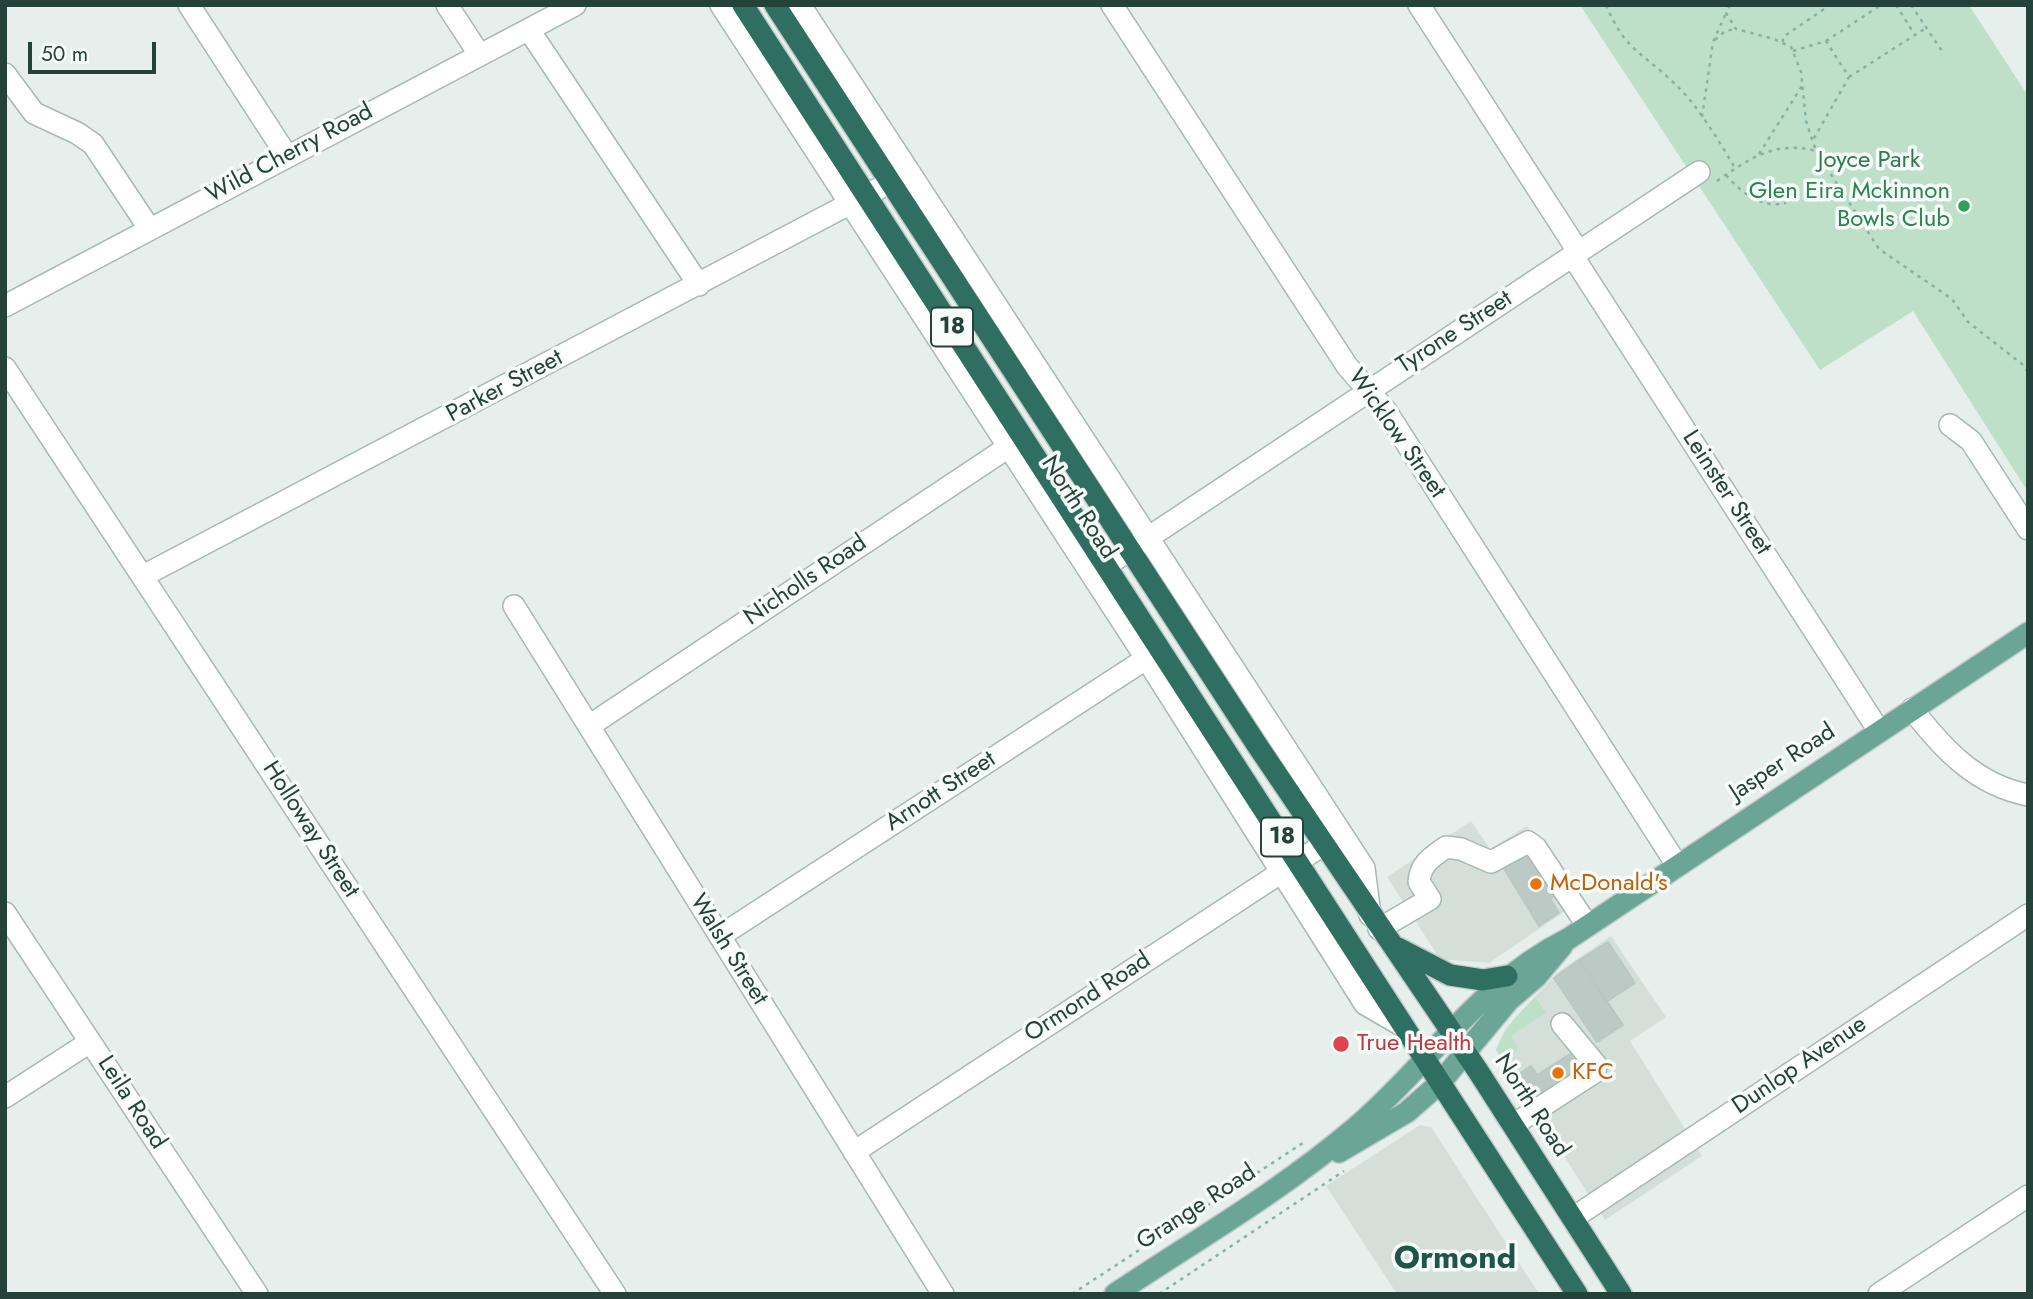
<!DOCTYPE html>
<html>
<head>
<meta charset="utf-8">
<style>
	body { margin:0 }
	#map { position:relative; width:2033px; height:1299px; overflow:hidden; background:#e6efeb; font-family:Jost,sans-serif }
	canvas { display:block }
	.frame { position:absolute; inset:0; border:7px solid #24423a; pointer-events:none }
	.scale { position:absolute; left:28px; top:42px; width:128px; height:32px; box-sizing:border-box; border:4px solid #24423a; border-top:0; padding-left:9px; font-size:21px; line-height:24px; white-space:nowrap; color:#24423a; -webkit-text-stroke:5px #f7fbf9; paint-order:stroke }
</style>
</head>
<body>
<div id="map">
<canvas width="2033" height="1299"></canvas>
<div class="frame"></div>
<div class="scale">50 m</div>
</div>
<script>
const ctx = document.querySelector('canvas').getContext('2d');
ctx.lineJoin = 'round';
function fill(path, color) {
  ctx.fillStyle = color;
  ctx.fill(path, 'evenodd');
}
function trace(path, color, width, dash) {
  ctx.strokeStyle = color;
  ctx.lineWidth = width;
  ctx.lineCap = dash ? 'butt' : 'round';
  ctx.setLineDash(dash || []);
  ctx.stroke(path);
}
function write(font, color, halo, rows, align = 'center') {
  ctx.font = font + ' Jost,sans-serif';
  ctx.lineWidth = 7;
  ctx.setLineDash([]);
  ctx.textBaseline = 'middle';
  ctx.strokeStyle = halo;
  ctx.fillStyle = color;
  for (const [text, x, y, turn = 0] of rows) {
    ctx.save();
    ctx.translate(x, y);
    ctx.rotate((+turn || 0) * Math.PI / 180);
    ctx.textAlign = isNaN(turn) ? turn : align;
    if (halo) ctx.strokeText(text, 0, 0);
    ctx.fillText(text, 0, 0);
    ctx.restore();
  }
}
fill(new Path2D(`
	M1471 821 1490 849 1527 826 1577 903 1489 963 1440 959 1387 877Z
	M1611 936 1666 1017 1630 1041 1702 1156 1605 1220 1496 1050 1506 1028 1558 972Z
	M1420 1125 1431 1127 1539 1294H1397L1326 1186Z`), '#d4dfda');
fill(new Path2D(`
	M1580 5H1969L2028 96V492L1913 311 1820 370Z
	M1535 997 1546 1013 1511 1036 1518 1048 1506 1066 1496 1050C1504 1028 1519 1013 1535 997Z`), '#bfe0c8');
const building = new Path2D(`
	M1526 845 1561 892 1550 899 1559 913 1539 926 1500 862Z
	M1608 942 1635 983 1606 1002 1579 960Z
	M1579 960 1623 1025 1597 1042 1554 978Z
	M1578 1049 1591 1069 1535 1106 1516 1076 1531 1066 1537 1075Z`);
fill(building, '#bbcac4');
trace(building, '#b8c9c2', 2);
const minor = new Path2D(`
	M189 5 287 156
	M447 5 479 54
	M721 5 1146 658 1365 1004 1403 1026
	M800 5 1364 868 1370 915
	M1112 5 1347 366 1386 411 1677 865
	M1419 5 1578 251
	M529 30 699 285
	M5 74 34 113 77 133 93 144 149 228
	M1572 255 1879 731
	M5 306 575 5
	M5 368 615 1294
	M1950 425 1971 441 2028 529
	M1107 565 1699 172
	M143 576 891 182
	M514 606 943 1294
	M1912 709C1943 749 1976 785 2028 795
	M589 726 1019 440
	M5 913 257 1294
	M1379 929 1430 899 1419 882C1420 864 1432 857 1446 847L1461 849 1491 862 1528 842 1536 848 1587 925
	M720 936 1158 651
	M5 1097 90 1042
	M1513 1125 1595 1072 1596 1065 1562 1024
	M854 1152 1323 845
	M1573 1218 2028 915
	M1879 1294 2028 1196`);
const major = new Path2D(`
	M1339 1152 1407 1112 1440 1083 1509 1000 1536 977 1562 946
	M1115 1294C1196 1240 1281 1191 1355 1128 1430 1064 1478 984 1568 939L2028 633`);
const highway = new Path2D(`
	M743 5 1577 1294
	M775 5 1257 745 1478 1071 1621 1294
	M1398 948 1450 975 1483 980 1507 976`);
trace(minor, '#a8b8b2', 24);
trace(major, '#c2cac8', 24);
trace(highway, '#c2cac8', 24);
trace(new Path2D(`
	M1606 5C1625 50 1640 51 1672 81 1698 105 1717 138 1735 168
	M1730 5 1726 13 1736 29 1774 39 1791 47 1801 72 1806 121 1816 151 1879 249 1952 299 1968 322 2022 364 2028 372
	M1896 5 1915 35
	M1911 5 1944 54
	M1715 40 1725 31 1736 29
	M1826 41 1881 5
	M1783 42V37L1830 5
	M1793 51 1826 41 1849 77 1813 140
	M1849 77 1926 28
	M1702 117 1713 42 1726 13
	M1759 154 1802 86
	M1726 175C1742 193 1761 209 1786 203
	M1717 181C1749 159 1775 140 1816 151
	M1072 1294 1306 1141
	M1159 1294 1344 1171`), '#86b3a5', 2.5, [3.5, 5]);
trace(minor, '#fff', 21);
trace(major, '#6aa596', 21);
trace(highway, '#2f6f62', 21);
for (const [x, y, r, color] of [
	[1964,206,7,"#2e9e5b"],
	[1536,884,7,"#e8710a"],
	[1341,1044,9,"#e0444e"],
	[1558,1073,7,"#e8710a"]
]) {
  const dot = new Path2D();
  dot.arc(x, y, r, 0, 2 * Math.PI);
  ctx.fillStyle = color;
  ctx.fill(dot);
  trace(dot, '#f7fbf9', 2.5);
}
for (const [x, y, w] of [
	[952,327,42],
	[1282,837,42]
]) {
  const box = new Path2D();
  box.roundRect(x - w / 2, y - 19.5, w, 39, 5);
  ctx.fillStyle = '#f7fbf9';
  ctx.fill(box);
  trace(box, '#24423a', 2);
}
write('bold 23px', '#24423a', null, [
	["18",952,327],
	["18",1282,837]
]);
write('24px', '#24423a', '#f7fbf9', [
	["Wild Cherry Road",290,154,-28],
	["Tyrone Street",1455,333,-33],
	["Parker Street",505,387,-28],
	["Wicklow Street",1396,434,55],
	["Leinster Street",1726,493,57],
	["North Road",1078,508,57],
	["Nicholls Road",806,581,-34],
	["Jasper Road",1783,763,-33],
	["Arnott Street",941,792,-33],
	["Holloway Street",310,830,57],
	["Walsh Street",728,950,58],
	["Ormond Road",1088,998,-33],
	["Dunlop Avenue",1800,1066,-34],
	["Leila Road",131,1103,57],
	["North Road",1531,1106,57],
	["Grange Road",1197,1208,-33]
]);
write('24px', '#2d7a4b', '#f7fbf9', [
	["Joyce Park",1869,161]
]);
write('24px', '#27864d', '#f7fbf9', [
	["Glen Eira Mckinnon",1950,192],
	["Bowls Club",1950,220]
], 'right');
write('24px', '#c56008', '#f7fbf9', [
	["McDonald's",1550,884],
	["KFC",1572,1073]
], 'left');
write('24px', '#be3a42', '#f7fbf9', [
	["True Health",1357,1044]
], 'left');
write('bold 32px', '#1f5548', '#f7fbf9', [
	["Ormond",1455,1260]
]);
</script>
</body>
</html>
